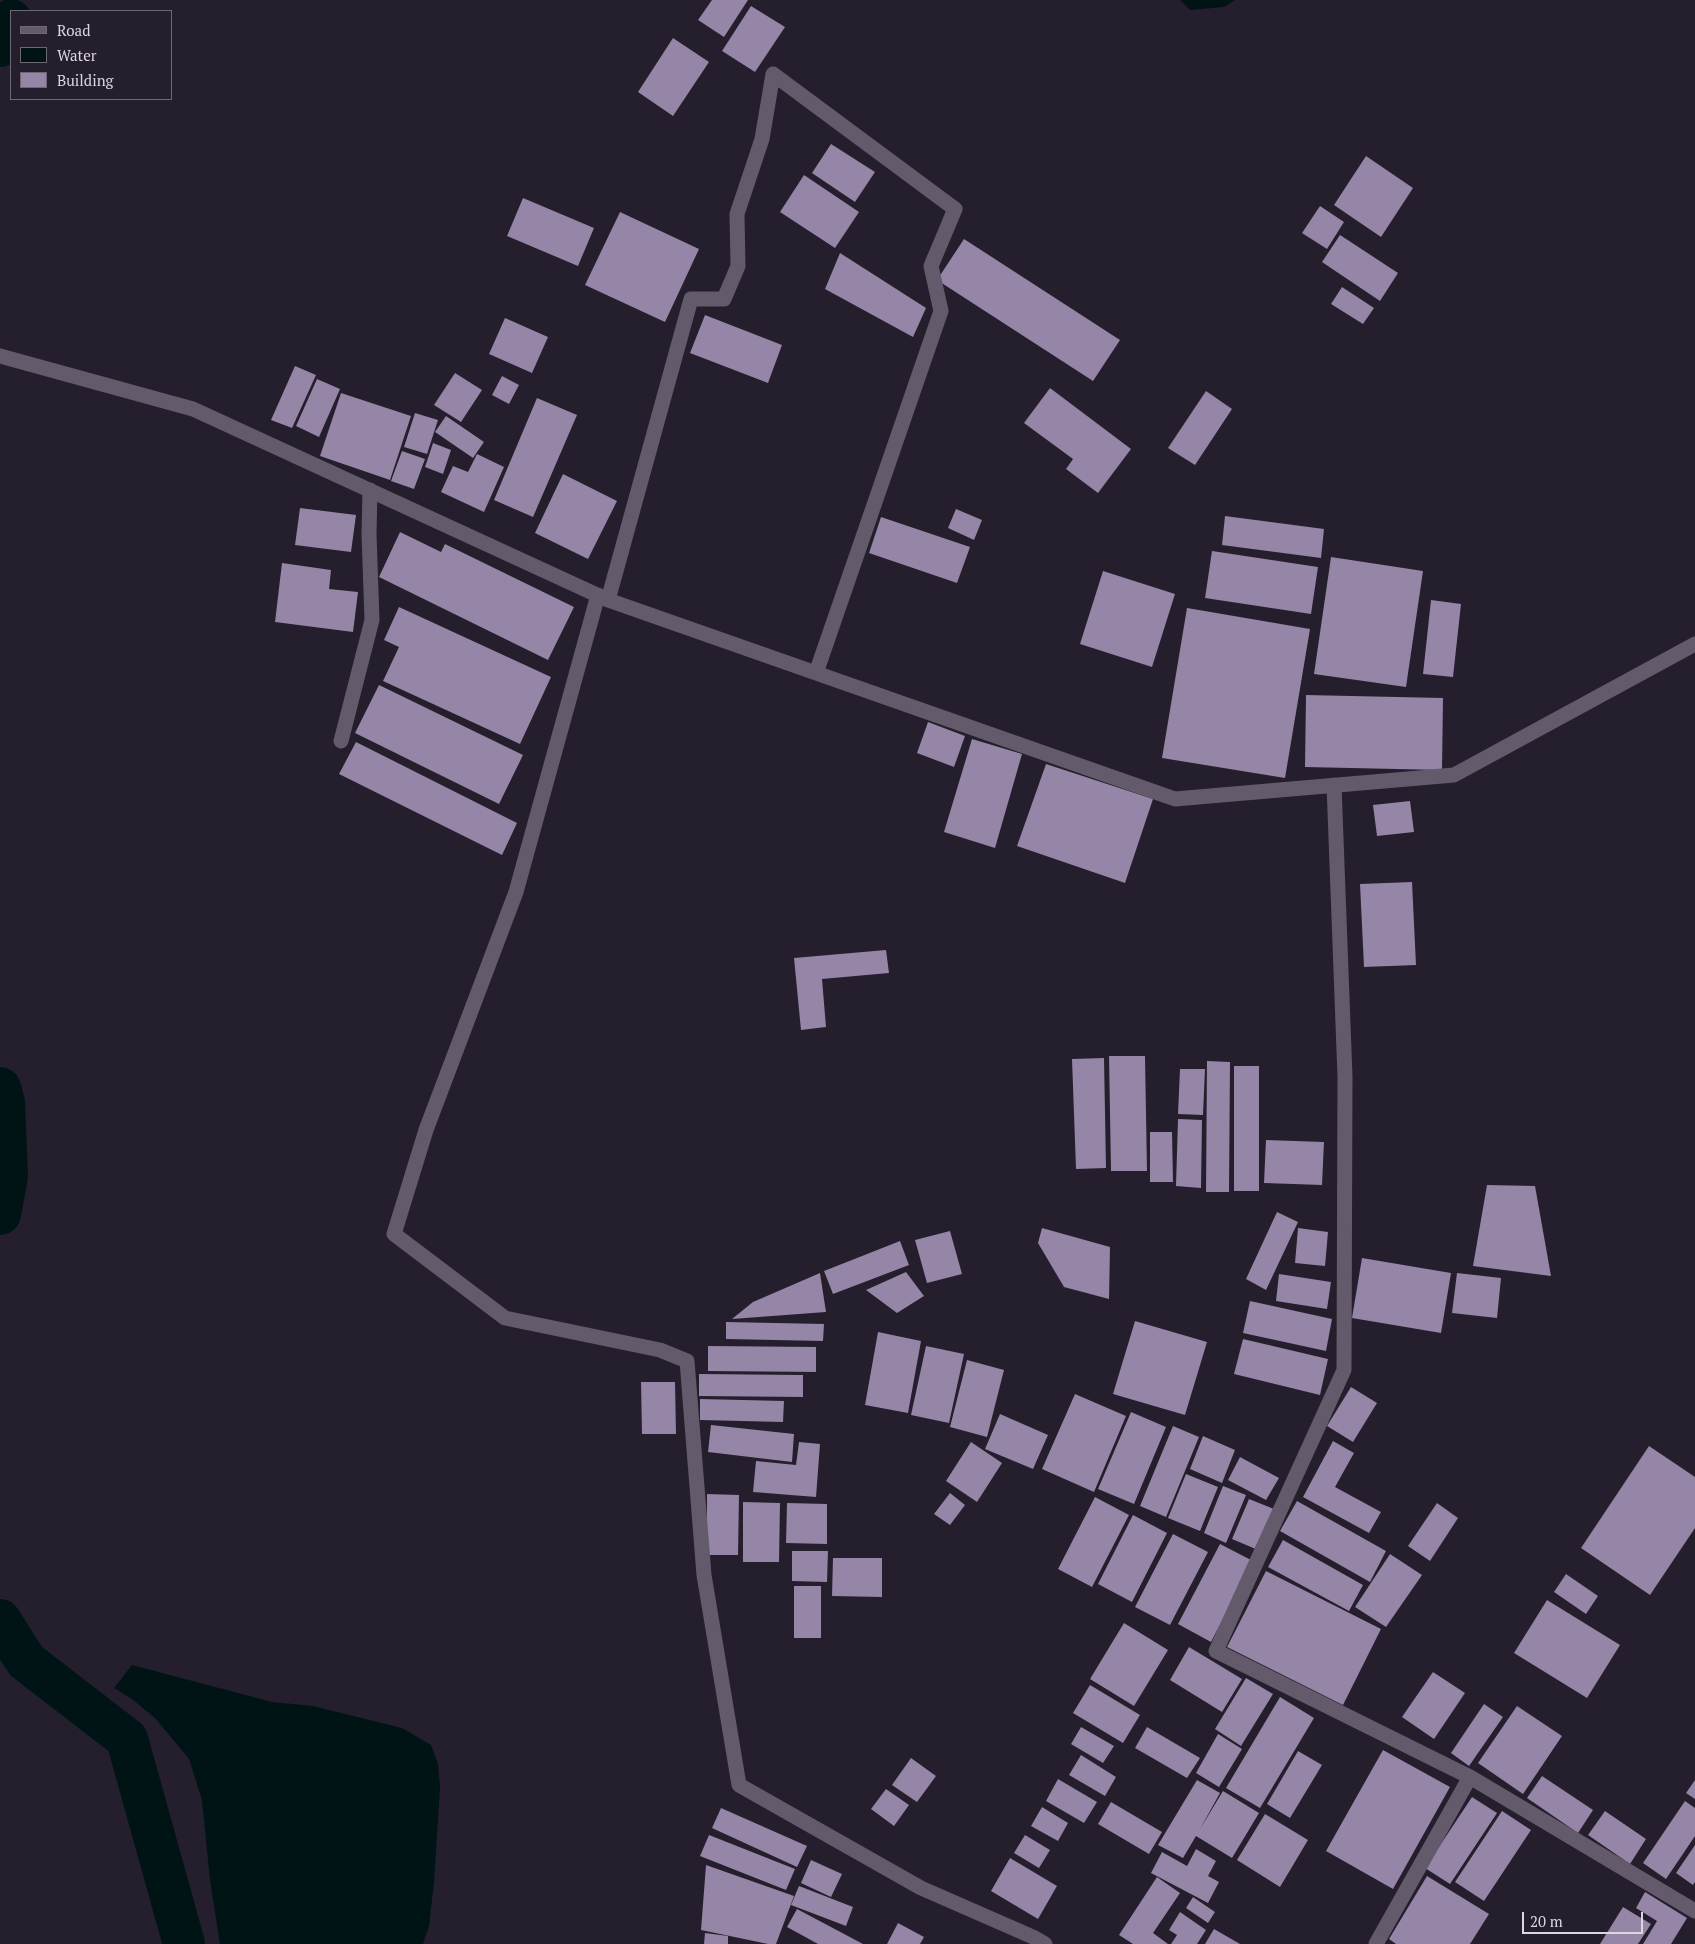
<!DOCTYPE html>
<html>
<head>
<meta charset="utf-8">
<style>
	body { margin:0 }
	#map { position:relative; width:1695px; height:1944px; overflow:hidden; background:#251e2c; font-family:"PT Serif",serif }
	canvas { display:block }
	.legend { position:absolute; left:10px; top:10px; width:162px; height:90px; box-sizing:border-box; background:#251e2c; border:1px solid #6e6874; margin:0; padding:6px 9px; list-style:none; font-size:15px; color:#dcd7e1 }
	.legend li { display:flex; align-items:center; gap:10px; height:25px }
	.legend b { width:25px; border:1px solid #6e6874 }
	.scale { position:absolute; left:1522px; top:1912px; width:121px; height:22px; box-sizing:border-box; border:2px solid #dcd7e1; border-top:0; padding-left:6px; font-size:15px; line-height:18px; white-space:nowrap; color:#dcd7e1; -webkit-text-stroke:4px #251e2c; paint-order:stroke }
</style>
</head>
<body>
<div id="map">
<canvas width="1695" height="1944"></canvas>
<ul class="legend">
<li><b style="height:6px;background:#635b6c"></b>Road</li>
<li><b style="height:14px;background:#001415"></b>Water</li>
<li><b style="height:14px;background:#9585a6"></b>Building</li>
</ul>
<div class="scale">20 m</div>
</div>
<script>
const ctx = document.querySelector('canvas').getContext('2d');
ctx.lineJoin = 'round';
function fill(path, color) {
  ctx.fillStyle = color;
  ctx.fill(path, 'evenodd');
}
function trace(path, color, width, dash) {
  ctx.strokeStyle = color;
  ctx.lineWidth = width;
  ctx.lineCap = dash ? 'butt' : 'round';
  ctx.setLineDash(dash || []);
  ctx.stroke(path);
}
fill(new Path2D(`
	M1180 0H1235L1224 7 1190 10Z
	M132 1665 272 1702 313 1706 402 1728 431 1745 438 1764 440 1788 434 1882 429 1926 423 1944H220L210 1880 202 1800 189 1759 156 1719 132 1699 114 1688Z`), '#001415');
trace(new Path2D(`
	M0 46 11 20
	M0 1088 4 1102 7 1176 0 1214
	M0 1620 26 1661 127 1739 184 1944`), '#001415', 42);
fill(new Path2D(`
	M712 0H748L724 37 698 20Z
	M751 6 785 27 755 72 722 51Z
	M673 38 709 62 673 116 638 92Z
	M831 144 875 172 855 202 812 173Z
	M1366 156 1413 188 1381 237 1334 205Z
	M804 175 859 212 835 248 780 212Z
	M523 198 594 228 578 266 507 236Z
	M1320 206 1344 222 1327 249 1302 233Z
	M620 212 699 249 665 322 585 285Z
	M1340 235 1398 273 1380 301 1322 262Z
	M964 239 1120 340 1093 381 937 280Z
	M840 253 926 308 913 337 825 289Z
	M1342 287 1374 308 1363 324 1331 304Z
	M705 315 782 345 768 383 690 353Z
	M505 318 548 337 532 373 489 354Z
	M295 366 316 375 292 428 271 420Z
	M455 373 482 390 461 422 434 405Z
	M502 376 519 385 509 404 492 395Z
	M317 379 340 389 319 437 296 426Z
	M1050 388 1131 449 1098 493 1066 469 1073 459 1024 423Z
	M1206 391 1232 409 1195 465 1168 448Z
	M341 393 411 416 390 480 320 456Z
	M537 398 577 415 533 517 494 500Z
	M415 413 438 420 427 454 404 447Z
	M446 416 484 442 473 458 435 432Z
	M433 443 451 450 443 474 425 467Z
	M402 451 425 459 414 489 391 481Z
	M477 454 504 467 484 512 441 492 453 466 468 472Z
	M563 474 617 501 588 559 535 533Z
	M300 508 356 515 351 552 295 545Z
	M956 509 982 520 974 540 948 528Z
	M1225 516 1324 529 1321 558 1222 545Z
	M881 517 970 547 957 583 869 553Z
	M400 532 441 552 445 544 574 607 548 660 379 577Z
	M1212 551 1318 567 1311 614 1205 598Z
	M1331 557 1423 571 1406 687 1314 674Z
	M282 563 331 570 329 589 358 592 353 632 275 622Z
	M1103 571 1175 594 1152 667 1080 644Z
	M1431 600 1461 604 1453 677 1423 674Z
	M399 607 551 677 520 744 383 681 399 647 384 640Z
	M1187 608 1310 629 1285 778 1162 758Z
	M379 685 523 755 499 804 355 733Z
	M1306 695 1443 698 1442 770 1305 767Z
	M928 722 965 736 954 767 917 753Z
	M972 739 1022 754 995 848 944 832Z
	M356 742 517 823 502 855 339 774Z
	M1046 764 1153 799 1125 883 1017 846Z
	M1410 801 1414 832 1377 836 1373 805Z
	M1412 882 1416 965 1364 967 1360 884Z
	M886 950 889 973 822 979 826 1027 801 1030 794 958Z
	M1109 1056H1145L1147 1171H1111Z
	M1104 1058 1106 1168 1076 1169 1072 1059Z
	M1207 1061 1230 1062 1229 1192H1206Z
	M1234 1066H1259V1191H1234Z
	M1180 1069H1205L1203 1115 1178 1114Z
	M1178 1119 1202 1120 1201 1188 1176 1186Z
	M1150 1132H1172L1173 1182H1150Z
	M1266 1140 1324 1142 1322 1185 1264 1183Z
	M1487 1185 1535 1186 1551 1276 1473 1266Z
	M1277 1212 1298 1222 1266 1290 1246 1279Z
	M1042 1228 1110 1247 1109 1299 1064 1287 1038 1243Z
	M1298 1228 1328 1232 1325 1266 1295 1263Z
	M950 1231 962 1274 927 1283 915 1240Z
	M900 1241 909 1265 833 1294 824 1271Z
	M1362 1258 1451 1273 1441 1333 1352 1318Z
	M906 1272 924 1296 897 1313 866 1290Z
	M820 1273 826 1312 732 1319 753 1302Z
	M1457 1273 1501 1278 1497 1318 1452 1313Z
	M1279 1274 1331 1282 1327 1309 1276 1301Z
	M1250 1301 1332 1319 1326 1351 1243 1333Z
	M1135 1321 1207 1342 1185 1415 1113 1394Z
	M726 1322 824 1324 823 1341 726 1339Z
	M878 1332 921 1341 908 1413 865 1405Z
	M1243 1339 1328 1359 1320 1395 1234 1374Z
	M708 1346 816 1347V1372L708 1371Z
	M926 1346 964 1354 949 1423 911 1415Z
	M967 1360 1004 1370 987 1437 950 1427Z
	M699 1374 803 1375V1397L699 1396Z
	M641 1382H675L676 1434H642Z
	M1351 1387 1377 1403 1353 1442 1327 1426Z
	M1075 1394 1126 1416 1094 1492 1042 1469Z
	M700 1399 784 1401 783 1422 700 1420Z
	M1131 1412 1166 1427 1134 1504 1098 1489Z
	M1000 1414 1048 1435 1033 1469 985 1449Z
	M711 1425 794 1434 792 1462 708 1452Z
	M1173 1426 1199 1437 1166 1517 1140 1506Z
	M1203 1436 1235 1450 1222 1483 1190 1469Z
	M1333 1441 1354 1453 1335 1487 1381 1512 1369 1533 1303 1497Z
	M799 1442 820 1444 816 1497 753 1492 756 1461 796 1465Z
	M971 1442 1002 1463 977 1502 946 1481Z
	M1649 1446 1695 1477V1528L1650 1595 1581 1548Z
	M1240 1457 1279 1478 1266 1500 1228 1480Z
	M1186 1474 1218 1487 1200 1531 1168 1518Z
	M1223 1486 1246 1495 1226 1543 1204 1533Z
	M950 1493 965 1505 950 1525 934 1514Z
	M707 1494 739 1495 738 1555H707Z
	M1095 1497 1129 1515 1092 1587 1058 1569Z
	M1249 1499 1274 1509 1258 1550 1232 1539Z
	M1297 1501 1386 1551 1370 1582 1280 1531Z
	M743 1502 780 1503 779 1562H743Z
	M787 1503 827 1504V1544L786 1543Z
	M1437 1503 1458 1518 1430 1561 1408 1546Z
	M1133 1515 1167 1533 1132 1602 1098 1584Z
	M1173 1534 1208 1552 1170 1625 1135 1607Z
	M1283 1540 1363 1585 1349 1611 1268 1567Z
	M1220 1544 1253 1561 1211 1642 1178 1624Z
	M792 1551H828L827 1582 792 1581Z
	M1390 1554 1422 1575 1386 1627 1355 1607Z
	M833 1558H882V1597L832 1596Z
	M1266 1571 1381 1629 1343 1705 1227 1647Z
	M1566 1574 1598 1596 1586 1614 1554 1592Z
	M794 1586H821V1638H794Z
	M1547 1600 1620 1645 1587 1698 1514 1653Z
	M1124 1623 1168 1650 1134 1706 1090 1679Z
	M1189 1647 1242 1679 1222 1712 1170 1680Z
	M1433 1672 1465 1693 1434 1739 1402 1717Z
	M1246 1678 1273 1694 1241 1746 1215 1729Z
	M1090 1685 1140 1715 1123 1743 1073 1713Z
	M1280 1697 1314 1718 1260 1808 1226 1788Z
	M1484 1704 1503 1717 1469 1766 1451 1753Z
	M1517 1706 1562 1736 1523 1794 1478 1763Z
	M1081 1727 1114 1746 1103 1763 1071 1744Z
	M1147 1727 1200 1758 1187 1778 1135 1748Z
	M1218 1734 1242 1749 1219 1787 1196 1773Z
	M1383 1750 1450 1787 1393 1889 1326 1851Z
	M1298 1751 1322 1765 1290 1818 1267 1804Z
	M1081 1755 1116 1777 1105 1796 1069 1775Z
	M911 1758 936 1776 917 1802 892 1785Z
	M1542 1776 1593 1810 1578 1833 1527 1798Z
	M1058 1779 1097 1802 1084 1823 1046 1801Z
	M1197 1780 1220 1793 1200 1829 1223 1791 1259 1813 1232 1858 1196 1836 1183 1858 1158 1845Z
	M1695 1780V1799L1686 1793Z
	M886 1789 909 1805 894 1826 871 1809Z
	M1472 1797 1497 1813 1450 1884 1425 1868Z
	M1685 1801 1695 1808V1836L1666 1879 1643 1863Z
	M1111 1802 1162 1832 1149 1854 1098 1824Z
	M1042 1807 1068 1823 1058 1841 1031 1826Z
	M721 1808 807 1846 797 1867 712 1828Z
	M1502 1811 1531 1830 1484 1901 1455 1882Z
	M1605 1811 1646 1839 1630 1864 1588 1835Z
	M1265 1814 1308 1840 1280 1887 1237 1860Z
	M709 1835 795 1869 786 1890 700 1856Z
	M1025 1835 1050 1850 1039 1868 1014 1853Z
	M1695 1845V1882L1693 1885 1676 1873Z
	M1196 1849 1216 1861 1208 1876 1219 1882 1208 1903 1151 1873 1162 1852 1187 1866Z
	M1010 1858 1057 1886 1038 1919 991 1891Z
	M811 1860 842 1874 831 1897 801 1883Z
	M706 1865 794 1896 776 1944H768L701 1930Z
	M1427 1876 1489 1914 1470 1944H1396L1389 1939Z
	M1157 1877 1180 1893 1153 1933 1168 1944H1133L1119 1935Z
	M799 1886 853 1907 846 1926 791 1905Z
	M1645 1892 1687 1918 1671 1944H1643L1657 1921 1636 1908Z
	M1193 1897 1215 1912 1208 1923 1186 1908Z
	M1623 1907 1651 1924 1638 1944H1600Z
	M797 1909 863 1944H818L787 1927Z
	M1180 1912 1206 1930 1197 1944H1171L1177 1935 1169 1930Z
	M898 1923 924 1937 920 1944H887Z
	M1214 1929 1240 1944H1205Z
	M705 1933 728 1936V1944H704Z`), '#9585a6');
trace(new Path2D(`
	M0 356 193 409 608 600 1175 799 1454 775 1695 644
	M598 595 516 892 426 1130 394 1234 505 1318 660 1350 687 1361 704 1575 739 1785 921 1888 1033 1937 1045 1944
	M608 600 691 299H724L738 266 737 214 762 139 773 74 955 209 931 266 941 311 816 673
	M341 741 372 620 369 534 370 490
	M1334 785 1345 1077 1344 1370 1216 1651 1470 1777
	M1376 1944 1470 1777 1695 1911`), '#635b6c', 15);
</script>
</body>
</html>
